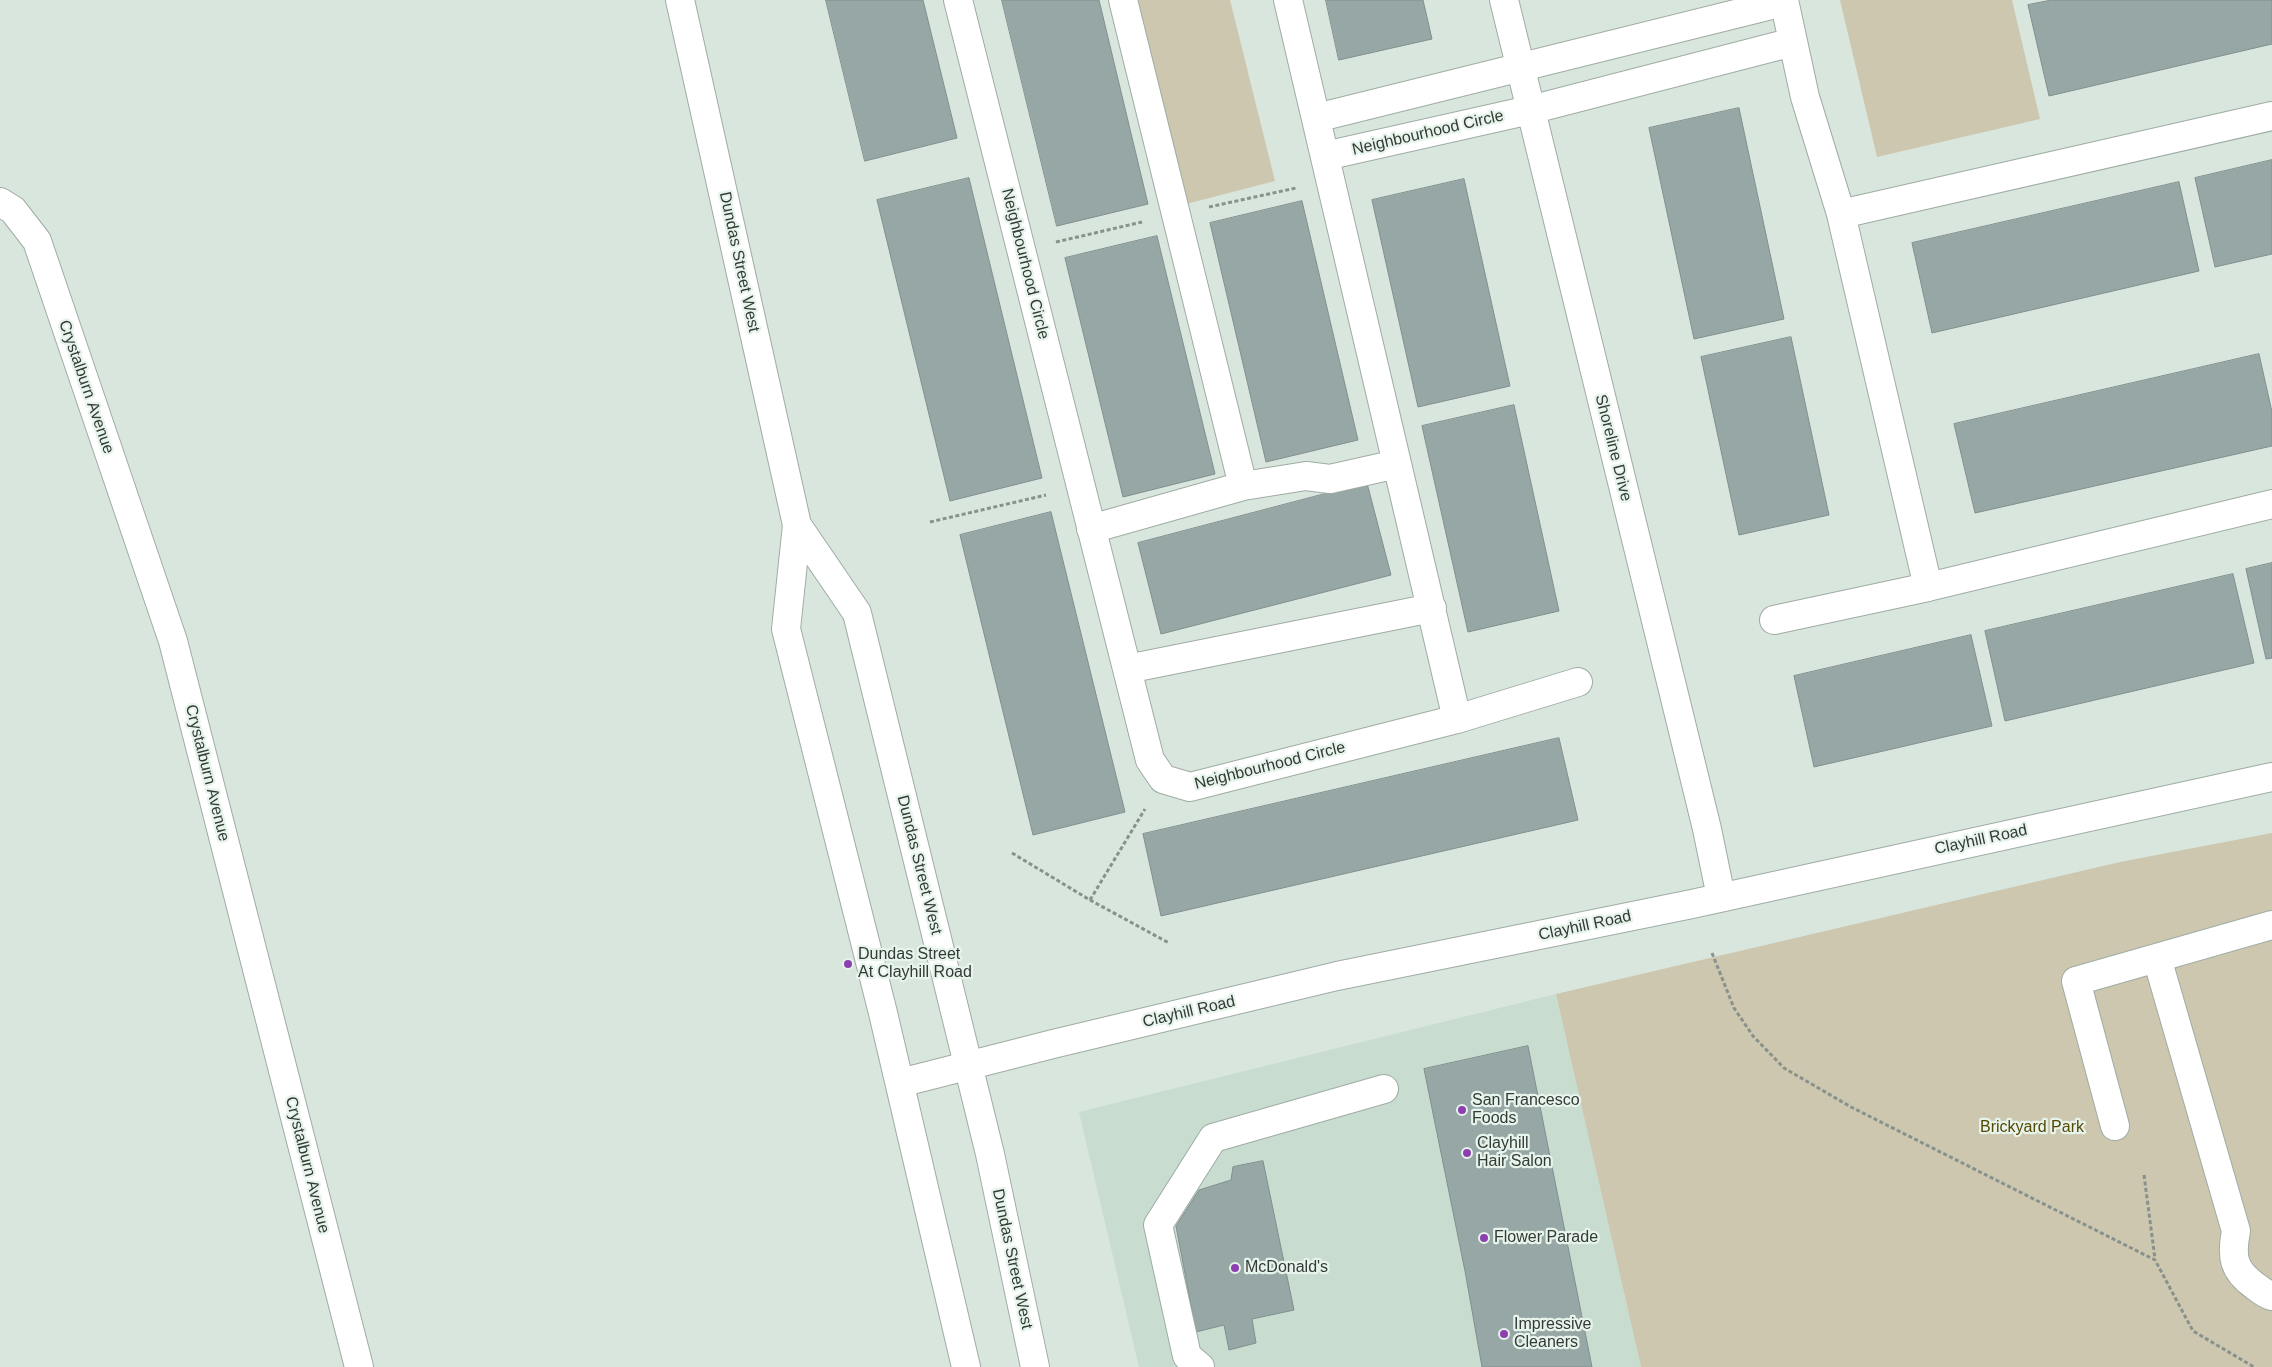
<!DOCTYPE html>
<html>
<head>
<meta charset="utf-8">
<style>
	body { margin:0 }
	canvas { display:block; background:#d9e6de }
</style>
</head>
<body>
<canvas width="2272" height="1367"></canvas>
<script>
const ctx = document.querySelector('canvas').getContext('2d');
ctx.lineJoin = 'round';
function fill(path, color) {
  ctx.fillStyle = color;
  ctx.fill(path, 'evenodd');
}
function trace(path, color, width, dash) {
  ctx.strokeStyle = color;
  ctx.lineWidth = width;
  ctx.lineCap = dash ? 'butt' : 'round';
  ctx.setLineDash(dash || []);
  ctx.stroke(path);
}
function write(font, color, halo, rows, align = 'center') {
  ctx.font = font + ' Helvetica,sans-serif';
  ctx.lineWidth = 4.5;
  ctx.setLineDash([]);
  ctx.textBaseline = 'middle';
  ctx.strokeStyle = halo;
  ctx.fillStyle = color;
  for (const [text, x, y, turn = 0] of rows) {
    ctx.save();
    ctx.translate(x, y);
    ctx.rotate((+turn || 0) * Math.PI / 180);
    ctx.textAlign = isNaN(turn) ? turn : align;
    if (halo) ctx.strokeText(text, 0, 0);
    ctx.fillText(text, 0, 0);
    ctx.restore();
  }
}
fill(new Path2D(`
	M1556 994 1641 1367H1139L1079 1112Z`), '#c8dcd0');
fill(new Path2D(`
	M1135 0H1230L1275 181 1186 204Z
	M1840 0H2012L2040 119 1877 157Z
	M2272 833V1367H1641L1556 994 2120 862Z`), '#ccc7ae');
const building = new Path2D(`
	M826 0H923L957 138 865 161Z
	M1002 0H1099L1148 204 1057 226Z
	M1326 0H1423L1432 39 1339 60Z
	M2052 0H2272V44L2049 96 2028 5Z
	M1739 108 1784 319 1694 339 1649 128Z
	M2272 160V254L2215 267 2195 178Z
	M969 178 1042 478 950 501 877 200Z
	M1464 179 1510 386 1418 407 1372 200Z
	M2179 182 2199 271 1932 333 1912 243Z
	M1302 201 1358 440 1266 462 1210 223Z
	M1157 236 1215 474 1123 497 1065 258Z
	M1791 337 1829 515 1739 535 1701 357Z
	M2259 354 2272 412V446L1975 513 1954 424Z
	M1514 405 1559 611 1468 632 1422 426Z
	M1367 483 1391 575 1161 634 1138 543Z
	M1051 512 1125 812 1033 835 960 535Z
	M2272 563V658L2266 659 2246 569Z
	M2233 574 2254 663 2005 721 1985 631Z
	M1971 635 1992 726 1814 767 1794 676Z
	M1559 738 1578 820 1161 916 1143 834Z
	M1528 1046 1592 1367H1482L1465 1271 1424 1069Z
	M1263 1161 1294 1310 1252 1319 1256 1343 1229 1350 1224 1325 1196 1332 1176 1226 1199 1190 1231 1180 1233 1167Z`);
fill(building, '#97a7a5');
trace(building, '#81908f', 1);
const minor = new Path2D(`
	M958 0 1150 760 1163 779 1190 787 1457 719 1578 682
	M1123 0 1243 486
	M1288 0 1457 719
	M1504 0 1707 829 1721 897
	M1784 0 1805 97 1841 214 1928 587
	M1316 118 1784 2
	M1325 156 1530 110 1793 42
	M0 202 13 210 37 241 173 641 359 1367
	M1841 214 2272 116
	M1091 529 1243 486 1306 476 1330 479 1397 464
	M1774 620 1928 587 2272 504
	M1127 669 1432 608
	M2157 958 2236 1231C2231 1257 2233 1270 2255 1286 2261 1290 2265 1294 2272 1296
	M900 1083 1053 1044 1337 976 1692 904 2272 777
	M2115 1126 2076 981 2272 925
	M1200 1367 1187 1356 1158 1225 1213 1138 1384 1089`);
const major = new Path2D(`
	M680 0 797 525 786 629 883 1013 966 1367
	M797 525 857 613 990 1154 1035 1367`);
trace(minor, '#9faca4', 30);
trace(major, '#9faca4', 30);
trace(new Path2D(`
	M1209 207 1296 188
	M1056 242 1142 222
	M930 522 1046 495
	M1012 853 1090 900 1169 943
	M1090 900 1145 809
	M1712 953 1734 1008 1753 1036 1784 1068 1851 1107 2155 1260 2193 1331 2254 1367
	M2144 1175 2155 1259`), '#88918b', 3, [4, 2.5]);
trace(minor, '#fff', 28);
trace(major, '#fff', 28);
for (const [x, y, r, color] of [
	[848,964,5,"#8e3faf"],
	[1462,1110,5,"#8e3faf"],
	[1467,1153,5,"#8e3faf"],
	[1484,1238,5,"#8e3faf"],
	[1235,1268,5,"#8e3faf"],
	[1504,1334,5,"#8e3faf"]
]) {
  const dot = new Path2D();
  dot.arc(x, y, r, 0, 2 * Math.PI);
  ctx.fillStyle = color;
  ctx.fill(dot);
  trace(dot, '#e6f4eb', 2);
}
write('16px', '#343a36', '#e6f4eb', [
	["Neighbourhood Circle",1428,133,-13],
	["Dundas Street West",739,262,78],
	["Neighbourhood Circle",1025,264,76],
	["Crystalburn Avenue",86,387,71],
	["Shoreline Drive",1613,448,76],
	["Neighbourhood Circle",1270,766,-14],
	["Crystalburn Avenue",207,773,76],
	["Clayhill Road",1981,840,-12],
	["Dundas Street West",919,865,76],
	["Clayhill Road",1585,926,-12],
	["Clayhill Road",1189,1012,-13],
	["Crystalburn Avenue",307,1165,76],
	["Dundas Street West",1012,1259,78]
]);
write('16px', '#343a36', '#e6f4eb', [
	["Dundas Street",858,955],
	["At Clayhill Road",858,973],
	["San Francesco",1472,1101],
	["Foods",1472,1119],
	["Clayhill",1477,1144],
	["Hair Salon",1477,1162],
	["Flower Parade",1494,1238],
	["McDonald's",1245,1268],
	["Impressive",1514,1325],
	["Cleaners",1514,1343]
], 'left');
write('16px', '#574903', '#e6f4eb', [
	["Brickyard Park",2032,1128]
]);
</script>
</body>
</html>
